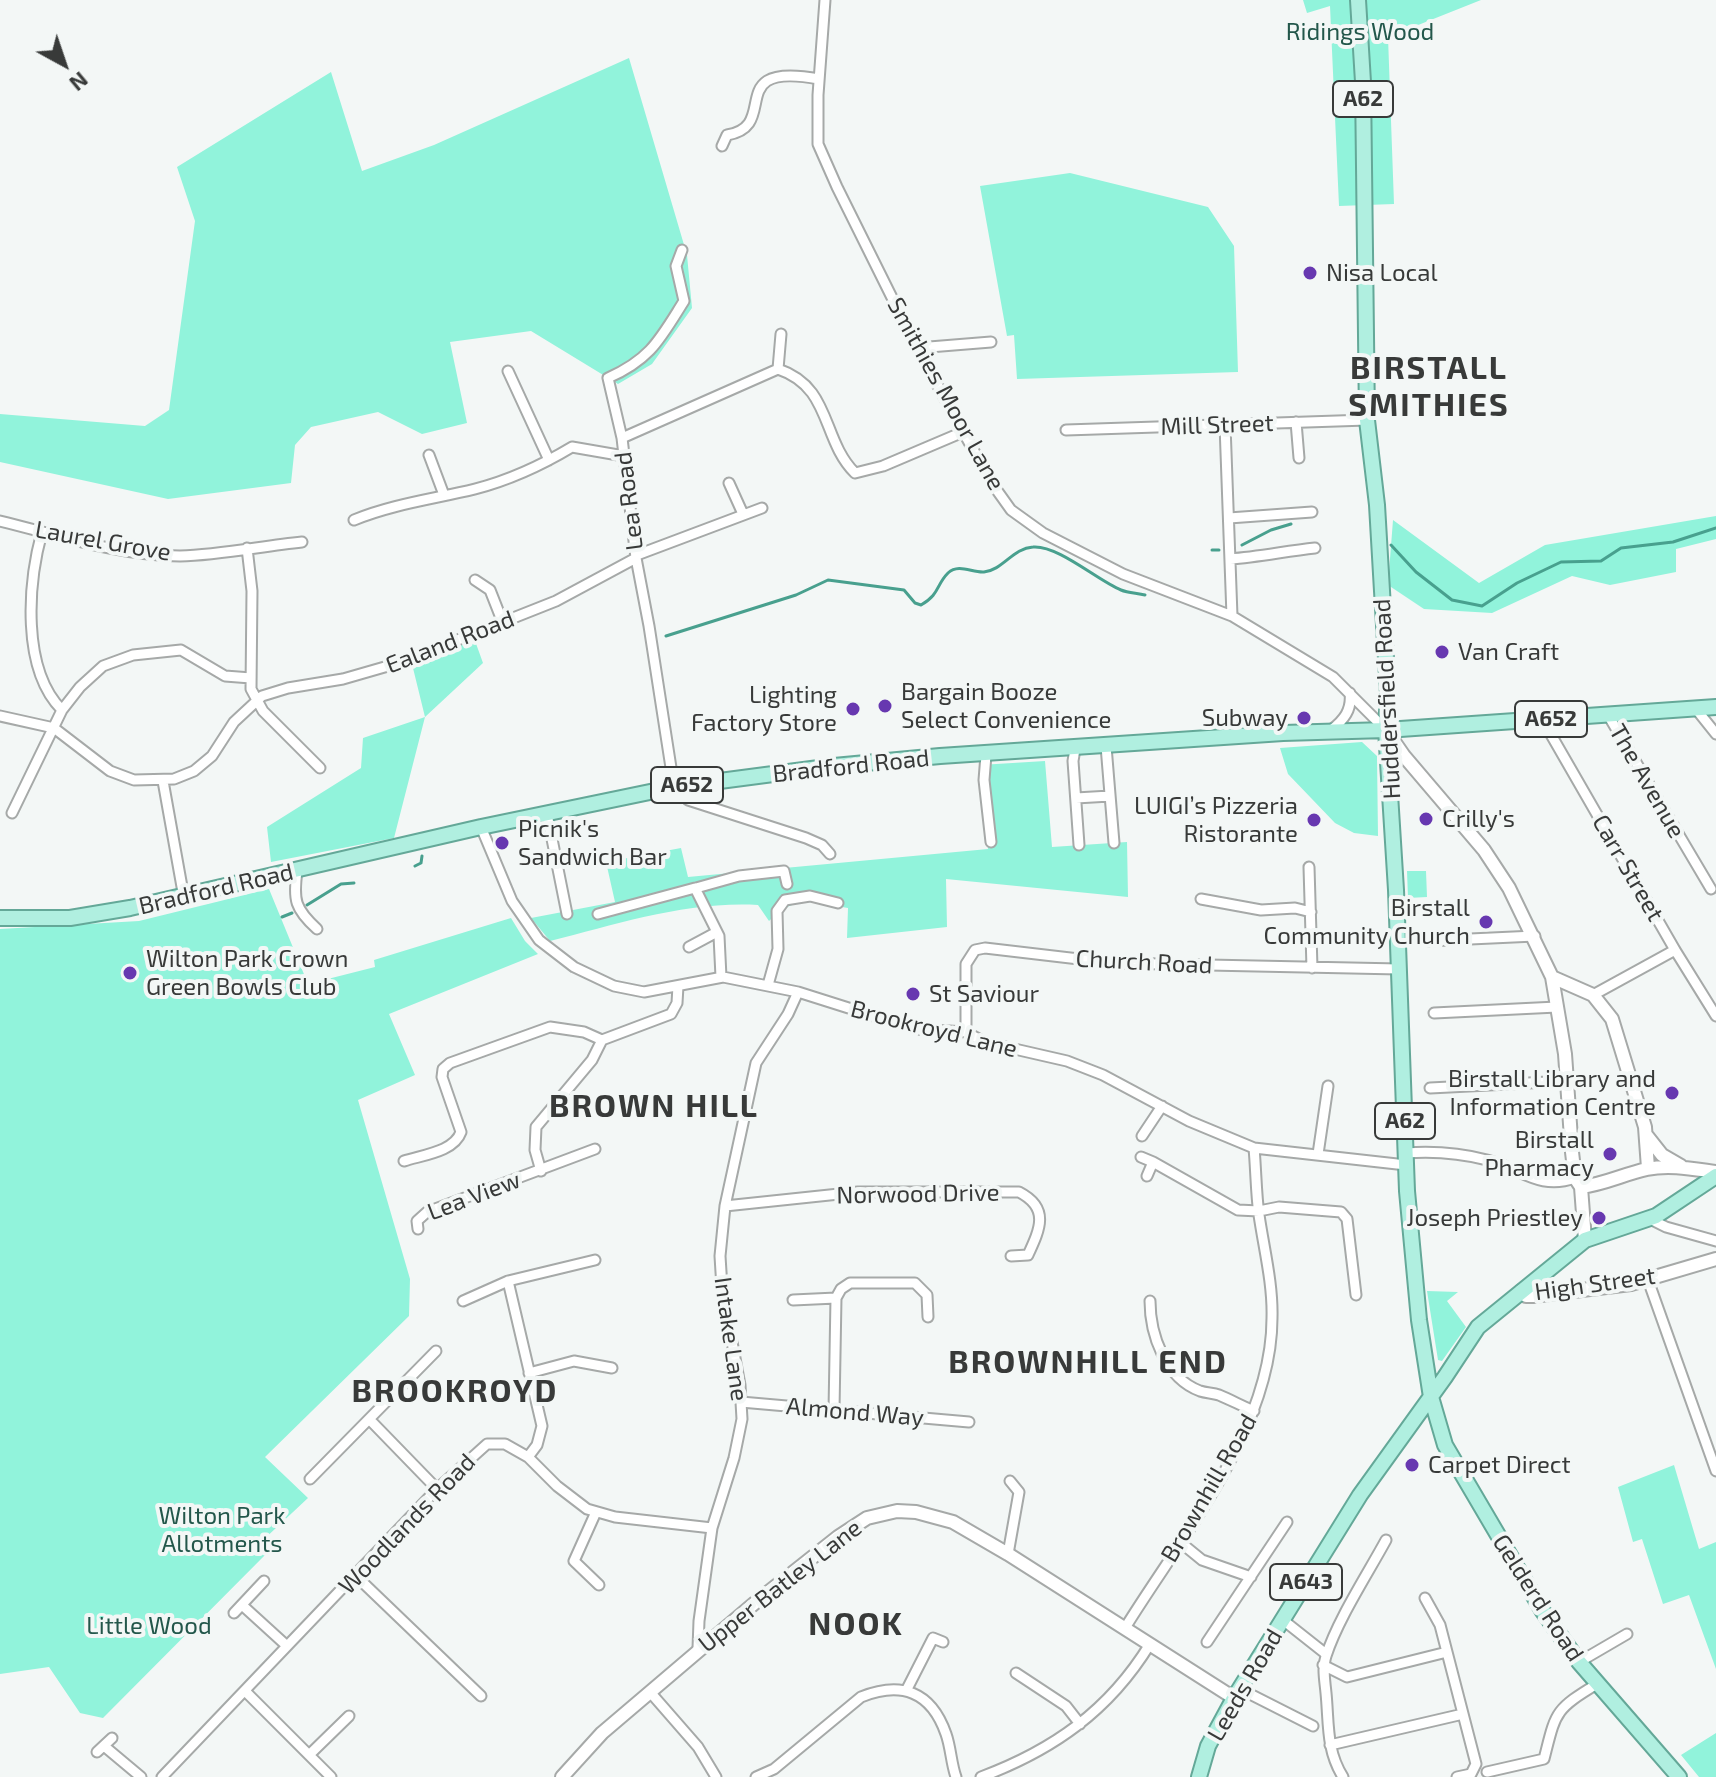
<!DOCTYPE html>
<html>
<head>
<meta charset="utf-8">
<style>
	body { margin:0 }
	#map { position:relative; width:1716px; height:1777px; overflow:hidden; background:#f3f7f6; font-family:"Exo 2",sans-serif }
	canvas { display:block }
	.north { position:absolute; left:24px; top:24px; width:80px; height:80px; -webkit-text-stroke:6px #f3f7f6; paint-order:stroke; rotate:140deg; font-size:22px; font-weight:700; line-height:32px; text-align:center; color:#383a39 }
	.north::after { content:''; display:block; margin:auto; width:28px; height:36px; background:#383a39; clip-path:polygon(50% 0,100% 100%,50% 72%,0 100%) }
</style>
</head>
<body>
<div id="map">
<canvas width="1716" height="1777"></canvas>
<div class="north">N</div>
</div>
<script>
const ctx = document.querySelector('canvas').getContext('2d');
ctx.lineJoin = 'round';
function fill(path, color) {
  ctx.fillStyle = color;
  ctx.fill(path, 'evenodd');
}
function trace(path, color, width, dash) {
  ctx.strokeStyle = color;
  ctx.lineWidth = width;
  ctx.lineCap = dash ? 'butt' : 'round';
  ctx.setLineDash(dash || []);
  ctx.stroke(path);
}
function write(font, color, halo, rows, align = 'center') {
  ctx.font = font + ' "Exo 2",sans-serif';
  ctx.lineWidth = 8;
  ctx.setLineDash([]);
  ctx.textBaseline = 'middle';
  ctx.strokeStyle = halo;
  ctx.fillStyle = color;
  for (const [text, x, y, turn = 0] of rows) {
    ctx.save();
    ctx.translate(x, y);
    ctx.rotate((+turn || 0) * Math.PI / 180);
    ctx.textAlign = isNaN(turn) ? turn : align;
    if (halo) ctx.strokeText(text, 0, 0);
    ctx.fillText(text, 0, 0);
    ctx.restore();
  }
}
fill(new Path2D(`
	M1303 0H1481L1388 37 1394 204 1339 206 1330 6 1307 13Z
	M629 58 687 255 692 308 652 364 618 384 531 331 450 342 467 423 422 434 378 412 311 427 295 445 291 483 168 499 0 462V414L145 426 169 410 195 221 177 167 331 72 362 171 434 145Z
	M1070 173 1208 207 1234 246 1238 372 1017 379 1014 335 1007 336 980 186Z
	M1716 516V539L1676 549V572L1610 585 1572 576 1492 613 1424 609 1388 585 1393 520 1479 583 1545 545Z
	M474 638 483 663 425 717 394 838 271 862 267 827 361 768 363 738 425 717 412 664Z
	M1362 742 1377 756 1378 836 1354 833 1335 823 1288 774 1280 748Z
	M1045 761 1052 847 1127 842 1128 897 946 879 947 927 847 938 848 908C812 902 797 894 769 921L758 905C687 901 618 924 550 941L531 918 615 902 606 862 681 848 688 877 988 849 980 765Z
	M1407 871H1426L1427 897 1408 898Z
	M269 889 308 984 375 967 374 960 511 918 525 941 538 954 389 1014 415 1075 358 1100 410 1279 409 1316 265 1457 308 1498 261 1542 270 1550 103 1718 80 1713 49 1667 0 1674V929L139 921Z
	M1427 1291 1458 1292 1447 1301 1466 1327 1442 1361 1438 1360Z
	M1674 1465 1699 1549 1716 1542V1669L1689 1595 1663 1604 1642 1539 1633 1542 1618 1487Z
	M1716 1733V1777H1699L1681 1755Z`), '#91f3db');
trace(new Path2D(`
	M1242 545 1271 530 1291 524
	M1391 545 1416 572 1452 600 1482 606 1517 583 1561 562 1601 561 1621 548 1673 542 1716 528
	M1212 550H1219
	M666 636 796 595 828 580 904 590 915 603 921 605C940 594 936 585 948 573 959 563 972 573 984 572 1003 570 1013 548 1033 547 1058 545 1097 580 1121 590 1128 593 1137 593 1145 595
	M415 866 421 863 422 856
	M307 905 341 884 354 883
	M282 917 292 913`), '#48a08e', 3);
const street = new Path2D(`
	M825 0 818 95V144L837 187 917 348 991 482 1011 510 1043 533 1123 574 1232 616 1333 677 1386 730
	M722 146 727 135C782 126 721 61 819 79
	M682 250 676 266 684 301C660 339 651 359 608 378L622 438 636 558 649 626 674 787 688 800 806 838 822 845 830 854
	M917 348 991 342
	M778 369 781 334
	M508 371 549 460
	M1296 422 1299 458
	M1225 425 1232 616
	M1066 430 1367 420
	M622 438 778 369C832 387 821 439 855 473L883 466 963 432
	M429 455 444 495
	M729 483 743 514
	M1229 518 1312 512
	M354 520C393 504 434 499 475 489 510 480 542 465 572 447L624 456
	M0 521C58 535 120 556 180 556 220 555 262 546 302 542
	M42 532C28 583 21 669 62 710
	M247 548 252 591 251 689 263 711 320 768
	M637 555 762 508
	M1230 559C1259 557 1286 551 1315 548
	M475 580 490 590 503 623
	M1696 709 1716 734
	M1608 715 1711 889
	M0 716 54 728 110 771 134 780 174 779 194 771 212 756 234 722 262 696 288 688 343 679 402 662 556 601 636 558
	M1542 719 1675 950 1716 1016
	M1331 730C1344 720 1352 710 1350 693
	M1106 746 1114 843
	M1075 749 1073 761 1079 845
	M986 755 984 780 991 842
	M163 781 184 898
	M1076 798 1110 796
	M12 813 62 710 80 687 103 666 133 655 181 650 225 676 251 678
	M547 814 567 914
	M481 827 512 901 539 940 574 967 614 986 644 992 723 977 798 992 915 1029 966 1032 984 1042 1067 1061 1103 1075 1189 1121 1254 1148 1406 1165
	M1309 867 1312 968
	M297 871C293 900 295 909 317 929
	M696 888 739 876 784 871 787 884
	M1201 899 1261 910 1295 908 1311 912
	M598 914 695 888 719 936 721 977
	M1427 941 1535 936
	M689 947 717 932
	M768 985 778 949 777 911 785 900 810 896 838 903
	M1593 995 1675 950
	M1434 1013 1557 1007
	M966 1032V964L975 950 985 948 1113 963 1399 969
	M1430 1088 1567 1081
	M1142 1136 1162 1106
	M1406 1153C1433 1151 1460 1153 1487 1160 1520 1168 1539 1191 1575 1178
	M1318 1154 1328 1086
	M1141 1157 1153 1162
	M404 1161C422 1155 454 1152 461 1132L442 1077 443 1069 450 1063 550 1027 584 1032 602 1040
	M541 1171 535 1150 536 1127 592 1060 602 1040 671 1014 677 1003 678 986
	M1147 1176 1153 1162 1238 1210 1259 1211 1279 1207 1341 1212 1347 1219 1356 1295
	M725 1206 858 1192H1019C1050 1208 1040 1229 1028 1255L1011 1256
	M1648 1218 1666 1227 1716 1241
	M418 1229 417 1221 427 1212 595 1149
	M1648 1280 1716 1471
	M508 1281 542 1426 537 1445 528 1457
	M793 1300 836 1298
	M463 1301 508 1281 595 1260
	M1150 1301C1150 1334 1165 1378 1200 1391 1206 1393 1213 1393 1219 1395 1231 1400 1242 1406 1254 1411
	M529 1373 574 1361 612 1368
	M741 1402 969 1422
	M834 1410 836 1298 841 1289 850 1283H915L927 1295 928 1317
	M370 1420 437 1489
	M310 1479 436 1351
	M596 1512 574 1561 599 1585
	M1180 1542 1202 1560 1251 1577
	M1008 1554 1019 1492 1010 1481
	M356 1576 481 1696
	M1425 1598 1440 1625 1476 1764 1471 1774 1457 1777
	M242 1605 287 1646
	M234 1613 264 1581
	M1283 1620 1326 1654
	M1125 1628C1181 1537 1272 1429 1272 1318 1273 1284 1264 1249 1259 1215 1256 1193 1256 1170 1254 1148
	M1207 1642 1287 1522
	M698 1648 699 1621 712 1528 734 1458 742 1419 740 1385 722 1288 720 1256 725 1206 756 1063 788 1014 798 992
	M1579 1662 1627 1634
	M1323 1665 1347 1677 1447 1652
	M1016 1673 1066 1706 1080 1724
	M907 1689 933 1638 943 1642
	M1240 1689 1313 1726
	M246 1692 331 1777
	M650 1692 698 1747 716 1777
	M1330 1745 1463 1714
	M104 1746 141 1777
	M97 1752 112 1738
	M309 1755 349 1716
	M1487 1772 1544 1759C1556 1712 1554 1710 1597 1684
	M162 1777 437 1489 487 1444H505L528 1457 557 1486 587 1509 615 1517 712 1528
	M756 1777 774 1769 861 1697C901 1681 931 1691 946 1734 951 1748 951 1763 956 1777
	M981 1777C1053 1750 1109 1711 1150 1644
	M1343 1777C1326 1750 1329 1723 1326 1693 1325 1681 1322 1668 1326 1656 1338 1619 1367 1575 1386 1540`);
const secondary = new Path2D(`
	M1386 730 1404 756 1484 850 1509 888 1552 977 1565 1054 1572 1152 1575 1178 1581 1187 1585 1240
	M1552 977 1593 995 1612 1019 1645 1127 1648 1168
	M1647 1136 1662 1155 1681 1166
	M1581 1187C1605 1184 1624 1174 1647 1169 1669 1164 1694 1169 1716 1172
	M1521 1291 1526 1296H1533L1631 1284 1716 1259
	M562 1777 602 1733 756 1602 838 1537 867 1518 897 1511 916 1512 953 1522 1008 1554 1234 1698`);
const primary = new Path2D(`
	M1358 0 1363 82 1367 420 1377 505 1388 694 1386 730 1396 890 1407 1191 1419 1320 1431 1397 1445 1445 1542 1610 1579 1662 1679 1777
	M0 918H70L130 908 481 827 674 787 834 766 940 756 1283 733 1386 730 1716 707
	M1199 1777 1208 1746 1234 1698 1360 1495 1445 1377 1478 1327 1585 1240 1656 1216 1716 1176`);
trace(street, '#a6a9a8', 13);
trace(secondary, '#a6a9a8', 16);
trace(primary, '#64a898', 18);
trace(street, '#fff', 9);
trace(secondary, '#fff', 12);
trace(primary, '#b0efe0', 14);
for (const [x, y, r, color] of [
	[1310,273,8,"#6738b0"],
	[1442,652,8,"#6738b0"],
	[885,706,8,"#6738b0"],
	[853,709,8,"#6738b0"],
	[1304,718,8,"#6738b0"],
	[1426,819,8,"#6738b0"],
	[1314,820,8,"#6738b0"],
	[502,843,8,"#6738b0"],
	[1486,922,8,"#6738b0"],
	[130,973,8,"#6738b0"],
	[913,994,8,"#6738b0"],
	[1672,1093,8,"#6738b0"],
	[1610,1154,8,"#6738b0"],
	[1599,1218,8,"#6738b0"],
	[1412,1465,8,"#6738b0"]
]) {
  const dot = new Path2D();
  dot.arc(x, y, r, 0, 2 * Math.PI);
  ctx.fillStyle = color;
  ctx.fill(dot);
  trace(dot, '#f3f7f6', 3);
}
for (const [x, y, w] of [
	[1363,99,60],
	[1551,719,72],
	[687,785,72],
	[1405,1121,60],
	[1306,1582,72]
]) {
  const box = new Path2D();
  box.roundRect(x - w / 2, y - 18, w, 36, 6);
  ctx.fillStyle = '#f3f7f6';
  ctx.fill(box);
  trace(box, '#383a39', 2);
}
write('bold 22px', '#383a39', null, [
	["A62",1363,99],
	["A652",1551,719],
	["A652",687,785],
	["A62",1405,1121],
	["A643",1306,1582]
]);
write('24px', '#23574b', '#f3f7f6', [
	["Ridings Wood",1360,32],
	["Wilton Park",222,1516],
	["Allotments",222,1544],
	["Little Wood",149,1626]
]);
write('24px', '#383a39', '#f3f7f6', [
	["Nisa Local",1326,273],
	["Van Craft",1458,652],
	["Bargain Booze",901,692],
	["Select Convenience",901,720],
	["Lighting",837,695,"right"],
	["Factory Store",837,723,"right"],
	["Subway",1288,718,"right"],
	["LUIGI’s Pizzeria",1298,806,"right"],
	["Ristorante",1298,834,"right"],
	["Crilly's",1442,819],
	["Picnik's",518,829],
	["Sandwich Bar",518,857],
	["Birstall",1470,908,"right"],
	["Community Church",1470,936,"right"],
	["Wilton Park Crown",146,959],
	["Green Bowls Club",146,987],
	["St Saviour",929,994],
	["Birstall Library and",1656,1079,"right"],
	["Information Centre",1656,1107,"right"],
	["Birstall",1594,1140,"right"],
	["Pharmacy",1594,1168,"right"],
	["Joseph Priestley",1583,1218,"right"],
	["Carpet Direct",1428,1465]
], 'left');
write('24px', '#383a39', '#f3f7f6', [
	["Smithies Moor Lane",946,394,61],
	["Mill Street",1217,425,-2],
	["Lea Road",629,501,-97],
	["Laurel Grove",103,541,10],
	["Ealand Road",450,642,-21],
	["Huddersfield Road",1387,699,-93],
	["Bradford Road",851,766,-6],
	["The Avenue",1647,781,60],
	["Carr Street",1628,868,60],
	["Bradford Road",216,889,-13],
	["Church Road",1144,962,3],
	["Brookroyd Lane",934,1029,14],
	["Norwood Drive",918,1194,-1],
	["Lea View",474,1196,-21],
	["High Street",1595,1284,-8],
	["Intake Lane",731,1339,82],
	["Almond Way",855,1412,5],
	["Brownhill Road",1209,1488,-60],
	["Woodlands Road",407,1524,-46],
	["Upper Batley Lane",780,1586,-38],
	["Gelderd Road",1538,1598,57],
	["Leeds Road",1245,1685,-60]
]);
ctx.letterSpacing = '2px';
write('bold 32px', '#383a39', '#f3f7f6', [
	["BIRSTALL",1429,368],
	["SMITHIES",1429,405],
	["BROWN HILL",654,1106],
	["BROWNHILL END",1088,1362],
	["BROOKROYD",455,1391],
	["NOOK",856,1624]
]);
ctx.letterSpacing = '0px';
</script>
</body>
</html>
